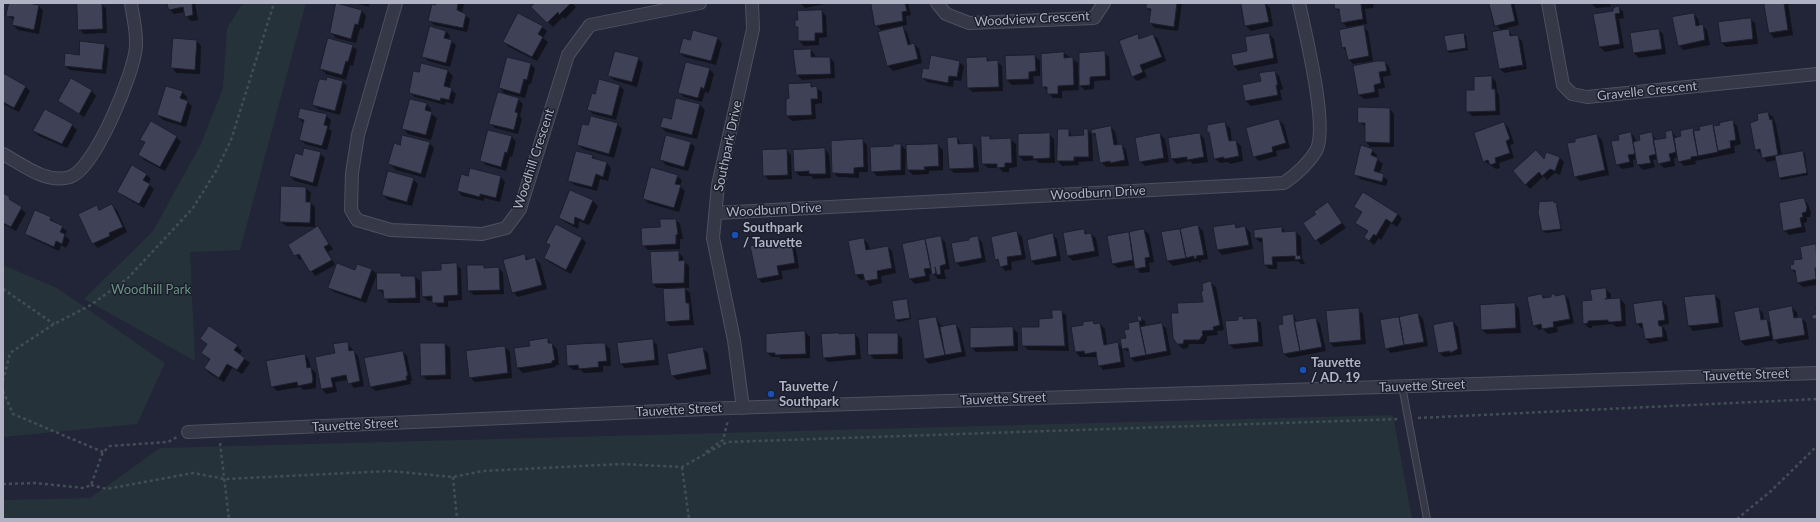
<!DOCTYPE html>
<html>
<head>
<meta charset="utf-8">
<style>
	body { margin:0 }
	#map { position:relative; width:1820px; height:522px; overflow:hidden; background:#222537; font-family:Lato,sans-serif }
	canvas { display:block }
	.frame { position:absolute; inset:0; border:4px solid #b1b3c4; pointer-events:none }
</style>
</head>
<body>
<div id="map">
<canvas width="1820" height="522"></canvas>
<div class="frame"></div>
</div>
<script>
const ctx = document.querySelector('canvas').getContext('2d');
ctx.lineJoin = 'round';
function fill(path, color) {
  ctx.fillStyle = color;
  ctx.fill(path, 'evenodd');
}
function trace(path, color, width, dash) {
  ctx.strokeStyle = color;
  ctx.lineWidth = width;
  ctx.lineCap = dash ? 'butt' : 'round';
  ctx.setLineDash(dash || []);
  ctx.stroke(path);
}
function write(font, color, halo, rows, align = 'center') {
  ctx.font = font + ' Lato,sans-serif';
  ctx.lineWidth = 3;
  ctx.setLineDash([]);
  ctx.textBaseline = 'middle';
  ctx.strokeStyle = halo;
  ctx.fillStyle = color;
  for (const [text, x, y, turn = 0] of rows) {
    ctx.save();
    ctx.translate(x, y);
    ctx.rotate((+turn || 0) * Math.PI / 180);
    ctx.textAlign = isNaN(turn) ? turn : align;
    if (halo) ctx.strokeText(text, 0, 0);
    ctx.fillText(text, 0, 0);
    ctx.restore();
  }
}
fill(new Path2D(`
	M243 3H306L240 250 190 252 195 361 84 299 153 231 201 144 223 88 227 28Z
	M3 265 57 288 165 363 137 424 3 437Z
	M1393 415 1412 519H3V500L90 498 160 448Z`), '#253239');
fill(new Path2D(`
	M10 3H23L39 6 43 11 39 34 18 30 13 25 14 20 7 15Z
	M168 3H195L198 20 191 21 186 16 185 12 174 14 170 10Z
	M337 3 362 11 366 16 363 29 360 28 356 43 336 38 331 33Z
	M354 3H370L369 7Z
	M437 3H464L462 13 470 19 467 32 434 25 429 20Z
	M537 3H572L576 7 565 19 563 17 553 27 533 7Z
	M800 3H825V4L805 8Z
	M872 3H908L911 15 906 16 907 25 902 26 907 32 911 45 914 44 919 49 922 63 893 71 888 66 880 33 895 29V27L881 30 876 25Z
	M1148 3H1182L1178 31 1155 28 1150 23 1152 13 1147 8Z
	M1242 3H1265L1270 8 1273 26 1251 31 1246 26Z
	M1335 3H1374L1373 8 1365 9 1367 24 1347 27 1342 22 1341 13 1336 9Z
	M1490 3H1514L1519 25 1507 28 1513 37 1517 36 1522 41 1527 69 1504 73 1500 69 1502 31 1496 25Z
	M1591 3H1610L1611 7 1596 8Z
	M1765 3H1788L1793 35 1774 38 1770 33Z
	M101 4 106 8 107 33 84 34 79 29Z
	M1619 7 1623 12 1624 18 1619 19 1624 48 1605 52 1600 47 1595 15 1615 12Z
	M822 11 826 16 827 37 819 38V45L804 46 799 41V30L796 27V21Z
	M1694 14 1698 19 1700 26 1702 25 1707 30 1710 45 1683 50 1679 45Z
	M1750 19 1755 23 1758 44 1726 47 1722 43Z
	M1363 26 1368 31 1373 61 1353 64 1349 59 1347 52 1343 48 1340 31Z
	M542 27 547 31 543 38 548 42 537 61 509 47 504 42Z
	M1659 30 1663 34 1666 54 1639 58 1634 53 1631 34Z
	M446 31 450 36 449 40 456 45 450 67 428 61 423 56Z
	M1269 34 1274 39 1278 63 1238 71 1234 66 1232 55 1248 52Z
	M1464 34 1466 36 1468 50 1450 53 1447 51Z
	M1137 35 1141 39 1153 35 1158 39 1166 61 1144 70 1147 77 1137 81 1132 76Z
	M717 38 722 43 716 65 685 57 680 53Z
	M174 39 197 41 201 46 200 74 176 73 172 68Z
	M104 45 109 49 106 74 70 70 65 66 80 56Z
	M352 46 357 50 353 66 350 65 346 80 326 74 321 69Z
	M811 50 815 55 816 58H830L834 62 835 78 802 80 797 75Z
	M1104 52 1109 57 1110 80 1094 81V89L1085 90 1078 84 1079 90 1062 91V98H1053L1043 86 1064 53 1078 63V76H1081Z
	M1035 56 1040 61V76H1033L1034 84 1012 85 1007 80Z
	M638 58 643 63 637 87 614 80 609 76Z
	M987 58 991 62 997 61 1002 66 1003 91 973 92 968 88Z
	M959 62 964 66 961 81 954 80 953 87 927 82 922 77 929 70Z
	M1385 62 1389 67 1391 75 1383 77 1385 88 1378 89 1379 97 1364 99 1359 95Z
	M422 64 448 71 453 76 449 88 456 94 453 104 446 102 445 105 415 97 410 93 419 74Z
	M531 64 535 69 531 84H529L525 98 504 93 500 88Z
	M709 69 714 74 709 93 705 92 702 102 684 97 679 92Z
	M1275 72 1279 76 1283 89 1280 90 1282 100 1251 106 1246 101Z
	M3 74 26 87 30 91 19 112 3 104Z
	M1492 77 1496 82 1497 92 1499 95 1500 115 1472 116 1467 111 1475 91Z
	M71 80 92 91 96 96 84 117 59 101Z
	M343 82 347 86 340 115 318 109 313 105Z
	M810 84 822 92V103L815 104 816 119 792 121 787 116Z
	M619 86 624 90 616 120 593 114 589 110 596 95Z
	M182 92 187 97 186 101 192 106 186 127 163 120 158 115Z
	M518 99 523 104 520 116 522 119 518 134 495 128 490 123Z
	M677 99 700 105 705 110 697 139 666 132 661 127 672 120Z
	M427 104 431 109 430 113 437 118 431 140 408 134 404 129Z
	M1390 109 1394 114V147H1370L1366 142V127L1359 122Z
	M1768 113 1773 117 1776 125 1782 156 1803 152 1805 154 1808 175 1782 180 1780 178 1777 160 1767 162 1756 149 1760 120Z
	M326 115 331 120 329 129 332 131 327 150 305 144 300 139 303 123 299 118Z
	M1279 120 1284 125 1290 148 1276 151 1277 156 1259 161 1254 156Z
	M1732 121 1737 126 1741 144 1734 146 1735 153 1695 161 1696 164 1684 166 1679 161 1678 157 1674 158 1675 166 1664 168 1659 163 1658 159 1653 160 1655 167 1643 170 1638 165 1637 159 1633 160 1634 167 1622 169 1617 164 1620 141 1631 133 1635 138 1636 142 1651 134 1657 140 1667 138 1672 132 1677 138 1682 137 1692 130 1695 132 1721 126Z
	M151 123 176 137 181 142 165 171 144 160 139 155 145 143 142 139Z
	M1504 123 1509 128 1514 144 1510 145 1514 158 1499 163 1500 168 1496 169 1484 161Z
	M617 124 622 129 614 158 583 149 578 145 589 126Z
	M1225 124 1230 128 1232 141H1236L1241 146 1243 161 1230 164 1228 162 1220 163 1215 159 1211 134 1208 132Z
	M72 125 77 130 67 148 39 136 34 131Z
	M1111 127 1115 132 1118 146 1122 145 1126 150 1129 166 1106 167 1101 162 1096 137 1093 133Z
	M1068 130 1073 137 1085 136 1088 130 1092 135 1093 161 1078 162 1079 165 1062 166 1058 161Z
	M1049 134 1054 139 1055 163H1039L1036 160 1024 161 1019 156Z
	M1160 134 1165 139 1169 162 1145 166 1140 161Z
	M1199 134 1204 138 1208 162 1193 164 1190 161 1177 164 1172 159 1169 139Z
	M1597 135 1602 140 1609 175 1580 181 1575 176 1577 142Z
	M512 137 516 142 512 157 510 156 506 171 486 165 481 160Z
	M990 137 993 140H1011L1016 144 1017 167 1009 168V172H1003L999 168H988L983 164Z
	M957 138 962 145 973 144 977 149 979 172 954 173 950 169Z
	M863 141 867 145 868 172H859V178L838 177 833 173Z
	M429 143 434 148 425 178 396 170 390 164 400 146Z
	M690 143 695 147 688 171 666 165 661 160Z
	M901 145 906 150 905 175 877 176 872 171Z
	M938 145 943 150V170L929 171V174L913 175 908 170Z
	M825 149 829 154 831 178 814 179 811 176H800L795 172Z
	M786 150 791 155 792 179 769 180 764 175Z
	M1372 150 1377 155 1376 158 1383 164 1379 174 1388 180 1386 186 1360 179 1356 175Z
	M320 153 325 158 317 187 295 181 290 176 303 156Z
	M592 156 597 160 607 163 611 168 608 181 600 179 597 191 574 185 569 180Z
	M1560 158 1564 162 1560 175 1555 173 1547 180 1544 176 1530 189 1514 171 1544 160Z
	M146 174 151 179 148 184 154 189 144 208 123 196 118 191Z
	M677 176 682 180 680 186 685 191 679 212 648 203 644 199Z
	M469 177H501L505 182 500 202 484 198V201L462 196 458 191Z
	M413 179 418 184 412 206 388 200 383 195Z
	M306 188 311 193 310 202 315 207V227L286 226 281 222Z
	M571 192 593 201 598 206 589 225 579 221 578 229 565 222 560 218Z
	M3 194 26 213 16 231 3 224Z
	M1803 199 1808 204 1811 213 1810 217H1807V222L1804 223 1806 232 1789 235 1784 230Z
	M1553 202 1557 205 1562 231 1546 233 1543 231 1539 213Z
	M1328 204 1346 228 1321 245 1304 223 1317 215Z
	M112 205 117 210 127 232 98 248 93 243 97 206 101 211Z
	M1356 207 1398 214 1402 219 1397 227 1391 223 1381 240 1379 238 1374 245 1365 237 1368 232 1357 223 1363 213Z
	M50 218 67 231 65 236 70 240 66 248 61 245 59 251 31 238 26 234Z
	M676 220 680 224 683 239H680V249L648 250 643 245Z
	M1235 225 1239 229 1245 227 1250 232 1253 249 1222 255 1218 250Z
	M1198 226 1203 231 1208 259 1201 260V263L1197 261 1173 266 1168 261 1163 233Z
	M318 227 333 249 328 252 335 265 315 276 303 258 300 260 289 246Z
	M1282 228 1286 232H1296L1301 237 1302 258 1305 264H1301L1298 261 1277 262V269H1269L1265 265 1263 242H1260L1255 238Z
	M1144 230 1149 234 1154 262 1149 263 1150 272 1140 273 1135 265 1118 268 1113 264 1108 236Z
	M1084 231 1087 234H1091L1096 238 1099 256 1073 261 1068 256 1064 234Z
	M1017 232 1022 237 1026 259 1011 262 1012 270 1005 271 996 259Z
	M1052 234 1057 239 1061 261 1036 265 1031 261Z
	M940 237 945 242 950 269 944 270 946 279H938L933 273 929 274 930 281 915 284 910 279 903 244Z
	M977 237 982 242 986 262 961 267 956 262 970 240Z
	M582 238 586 243 571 274 549 262 545 258 551 246 547 242Z
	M790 239 795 244 799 268 781 271 783 279 762 283 758 278Z
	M864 239 868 244 870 250 887 247 892 251 896 273 881 276 882 283 870 286 865 279 861 280 856 275Z
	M1816 245 1817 285 1803 287 1798 283 1796 274 1792 270Z
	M678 252 683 257V261L689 266V288H684L690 293 694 325 670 326 666 321 664 288H657L653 284Z
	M524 255 529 260 535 258 540 263 547 289 518 297 513 292Z
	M456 264 461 269 462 300 448 301V307H438L433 301H428L423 296 442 271Z
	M358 265 372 270 377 274 366 303 334 292 329 287 355 271Z
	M484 266 487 269 499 268 503 273 504 294 474 295 469 291Z
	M400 274 403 277H415L420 281V303H389L385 298V294L378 290Z
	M1211 283 1216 287 1224 330 1217 331 1218 335 1207 336V340L1204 344H1189L1188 348 1183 349 1178 344 1179 314 1205 303 1204 291Z
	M1606 289 1611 294V300L1620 299 1625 304 1626 326 1617 327 1612 324 1592 326V328H1589L1584 323 1594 301Z
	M1542 295 1546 299 1552 298 1555 295 1556 297 1565 295 1569 300 1574 323 1557 327 1558 332 1548 334 1543 329 1539 330 1534 325Z
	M1715 295 1720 300 1723 327 1693 331 1689 326 1685 298Z
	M906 300 908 302 911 319 898 322 896 320Z
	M1662 301 1667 306 1669 324 1662 325 1666 331 1668 341 1650 344 1646 339 1644 328H1641L1637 323Z
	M1515 304 1519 309 1521 333 1487 334 1482 330Z
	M1758 308 1763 313 1764 320H1767L1771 324 1792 308 1797 312 1798 319 1801 318 1806 322 1809 339 1779 344 1775 340 1745 346 1741 341Z
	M1358 309 1363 314 1366 344 1334 347 1329 342Z
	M1061 311 1066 315 1069 351 1028 350 1023 345 1040 328 1053 319Z
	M1418 314 1423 319 1428 346 1391 353 1386 348Z
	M1293 315 1298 323 1316 319 1320 324 1326 351 1289 358 1284 354V325Z
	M1139 317 1145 321 1146 327 1161 324 1166 328 1171 355 1135 362 1131 358 1130 353 1123 348 1130 330 1129 323 1139 322Z
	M1243 317 1246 320 1256 319 1261 323 1263 346 1234 349 1229 344 1239 321Z
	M936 318 943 328 956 325 960 330 966 356 929 364 925 359 919 321Z
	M1093 322 1096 325 1100 324 1105 329 1107 345 1118 343 1122 348 1125 367 1103 370 1099 365 1097 357H1080L1076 352 1084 326Z
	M1453 322 1458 327 1462 354 1444 357 1439 352Z
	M1013 328 1018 333V351L976 352 971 347Z
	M805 332 810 337V358L781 359 779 357H772L767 353 775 333Z
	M855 334 859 339 861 359 828 362 824 358 840 335Z
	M897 334 902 338 903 359H874L869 354Z
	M202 339 237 346 242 351 239 355 250 363 242 374 232 368 224 382 209 373 205 368 210 360 202 353 208 345Z
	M547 339 557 349 559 365H556V367L523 373 518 368 515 349 531 346Z
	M652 340 657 345 659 365 625 368 621 364Z
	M347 343 358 356 364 386 354 388 348 380 335 382 337 392 326 394 322 389 336 354Z
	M422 344H445L450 348 451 379 427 380 422 375Z
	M605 344 610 349 611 366H603V372L584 373 581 370H573L568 366Z
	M505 347 510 352 512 378 475 382 470 377Z
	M703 349 708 353 711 374 677 380 672 375Z
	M403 352 407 356 412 381H410L411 384 376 391 371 387Z
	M305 355 309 360 311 368 316 373V388L304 390 300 387 277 391 272 386Z`), '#0007');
const building = new Path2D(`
	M9 3H28L39 5 34 30 12 25 14 17 6 16Z
	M77 3H102L103 29 78 30Z
	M167 3H192L193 15 185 17 183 7 169 10Z
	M336 3 362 10 358 25 355 24 351 39 330 33Z
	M436 3H458L457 10 466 14 463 28 428 21 432 4 435 5Z
	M535 3H571L559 15 558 12 547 23 531 7Z
	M871 3H905L907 11 902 12 903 21 875 26Z
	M1147 3H1177L1174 27 1149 23 1151 9 1146 8Z
	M1241 3H1265L1269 22 1245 26Z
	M1334 3H1369L1361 4 1363 19 1341 23 1339 9H1335Z
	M1489 3H1511L1515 21 1495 26Z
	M1764 3H1784L1788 30 1769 33Z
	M1619 6 1620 13 1615 14 1620 44 1599 47 1593 14 1613 11V8Z
	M822 10 823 33H815V41H798V27H795V20H798L797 11Z
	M518 13 543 26 538 34 543 37 532 57 503 42Z
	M1694 13 1696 26 1703 24 1705 40 1678 46 1672 17Z
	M1751 18 1753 39 1721 43 1718 22Z
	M1364 25 1369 56 1348 60 1345 47 1342 48 1339 30Z
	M430 26 446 31 444 38 452 40 446 63 422 57Z
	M903 26 908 45 914 43 918 59 887 66 878 32Z
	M1509 29 1510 36 1518 35 1523 65 1499 69 1492 32Z
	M1659 29 1662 49 1633 53 1630 33Z
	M693 30 718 37 711 61 679 53 683 38 690 40Z
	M1269 33 1274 58 1233 66 1231 54 1247 51 1245 37Z
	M1464 33 1466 48 1447 51 1444 36Z
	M1138 34 1139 39 1153 34 1162 57 1140 65 1143 72 1132 77 1119 41Z
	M173 38 197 40 195 70 171 68Z
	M328 38 353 45 348 62 346 61 342 75 320 69Z
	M80 41 105 44 102 70 64 66 65 53 79 55Z
	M811 49V57H830L831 74 796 75 793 50Z
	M615 51 639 57 632 82 608 76Z
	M1105 51 1106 76 1090 77V85L1079 86V53Z
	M1064 52V58L1073 57 1074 85 1058 86V94H1047V87H1042L1041 54Z
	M931 55 960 61 957 77 949 76 948 83 921 78 923 68 928 69Z
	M1035 55 1036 71 1029 72V79L1006 80 1005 56Z
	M507 57 531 63 527 80 524 79 520 94 499 88Z
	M987 57V61L998 60 999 87 967 88 966 58Z
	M1377 61H1385L1387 71 1379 72 1381 83 1374 85 1375 92 1358 95 1353 66Z
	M686 62 710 68 704 89 701 87 698 98 678 93Z
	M421 63 448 70 444 86 452 88 449 100 441 98 440 101 409 93 413 71 419 72Z
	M1275 71 1278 85H1276L1278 95 1245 101 1242 85 1261 81 1259 73Z
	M3 73 26 86 14 108 3 102Z
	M1492 76V89H1495L1496 111 1466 112V90H1474V77Z
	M327 77 343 81 335 111 312 105 318 82 320 79 326 80Z
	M71 78 92 90 79 114 58 101Z
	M599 79 620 85 612 116 587 110 592 93 595 94Z
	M811 83V87L817 86 818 99H811L812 115 786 116V99L789 98 788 84Z
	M166 86 183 91 180 98 188 101 181 123 157 115Z
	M498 92 519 98 515 112 518 113 514 130 489 124Z
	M676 98 700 104 692 135 660 127 663 117 671 119Z
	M410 99 427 103 425 110 432 112 426 135 402 129Z
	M1358 107 1390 108V143L1365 142V123H1358Z
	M300 108 327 114 324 125 328 126 322 146 299 140 304 120 298 118Z
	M45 109 73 124 62 144 33 131Z
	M1768 112 1770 120 1772 119 1778 155 1762 158 1760 149 1755 150 1750 123 1758 120 1757 114Z
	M591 116 618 123 609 154 577 145 582 124 588 125Z
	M1279 119 1286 143 1272 147 1273 152 1253 157 1246 128Z
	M1733 120 1736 140 1730 141 1731 148 1718 151 1713 126 1720 125 1719 123Z
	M151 121 177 136 160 167 138 155 145 142 140 140Z
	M1225 122 1229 141 1236 140 1239 156 1224 159V157L1214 159 1209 132 1207 133V128L1208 125Z
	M1504 122 1510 139 1506 141 1510 153 1495 158 1496 163 1490 165 1488 160 1483 162 1474 133Z
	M1713 124 1718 152 1698 156 1693 131 1700 130 1699 127Z
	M1111 126 1114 145 1122 144 1125 160 1110 163V161L1100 163 1095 133 1092 134 1091 130Z
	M1693 128 1698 156 1691 157V159L1678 162 1674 138 1681 136 1680 131Z
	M1058 129H1069V136L1084 135 1083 129H1088L1089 157H1074V161H1057Z
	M488 130 512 136 507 153 505 152 501 167 480 161Z
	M1672 130 1676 152 1669 154 1671 161 1658 164 1653 140 1666 138 1665 132Z
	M1631 132 1635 154 1628 155 1630 162 1616 165 1611 141 1619 140 1618 135Z
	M1652 132 1656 154 1649 156 1651 163 1637 165 1633 142 1640 140 1639 135Z
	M1050 133V158L1033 159V156H1018V134Z
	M1160 133 1164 158 1139 162 1135 138Z
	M1200 133 1204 157 1187 160V157L1171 159 1168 138Z
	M1597 134 1605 170 1574 177 1567 143 1575 142V139Z
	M402 135 430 142 421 174 388 164 394 143 400 145Z
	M666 135 691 142 684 167 660 160Z
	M981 136H990V139L1011 138 1012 163H1005V167L997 168V164H982Z
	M957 137 958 144 973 143 974 168 949 169 947 138Z
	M863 139 864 167 854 168V174L832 173 831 141Z
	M893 144H901V170L871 172 870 147 893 146Z
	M938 144 939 166 924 167 925 170H907L906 145Z
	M1361 145 1373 149 1371 155 1378 158 1374 171 1384 174 1382 182 1354 175Z
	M304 148 321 152 313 183 289 176 295 153 302 155Z
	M825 148 826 174H809V171L794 172 793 150Z
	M787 149 788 175 763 176 762 150Z
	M1536 150 1544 159 1546 152 1560 157 1555 171 1550 169 1542 176 1539 172 1525 185 1513 171Z
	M576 151 593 155 592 158 607 162 603 177 596 174 592 187 568 181Z
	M1803 151 1807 173 1779 178 1775 156Z
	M132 165 147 174 143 180 150 184 139 204 117 192Z
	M651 167 678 175 675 184 681 185 674 208 643 199Z
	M470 168 501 176 496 198 480 194V197L457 191 461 174 468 176Z
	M388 171 414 178 407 202 382 195Z
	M281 186 306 187V202H311L310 223 280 222Z
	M570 190 593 200 584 221 575 217 574 225 559 218Z
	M1363 192 1398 214 1392 223 1386 219 1376 236 1374 234 1369 241 1364 237 1368 231 1355 223 1362 212 1354 207Z
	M3 193 10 197 9 199 22 207 11 227 3 223Z
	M1804 198 1807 207 1806 212 1802 213 1803 217 1800 218 1802 227 1783 231 1779 203Z
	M1554 201V203L1556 202 1561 229 1542 231 1538 213 1539 202Z
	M1328 202 1342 223 1315 241 1303 223 1316 214 1314 212Z
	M112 204 123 227 109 233 110 236 92 244 78 214 97 205 99 210Z
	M35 210 51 217 50 220 63 226 60 232 65 234 62 244 56 241 54 247 25 234Z
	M660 219H676L678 234 676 235V244L642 246 641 228 660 227Z
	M556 224 582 238 566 270 544 258 550 245 546 243Z
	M1235 224 1236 228 1245 226 1249 245 1217 250 1213 227Z
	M1198 225 1204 255 1196 256 1197 258 1194 259V256L1186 258 1180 229Z
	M318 226 329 244 324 247 332 260 310 272 299 254 294 256 288 245Z
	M1282 227V232L1296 231 1297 256 1300 255 1301 259 1295 260V256L1272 257 1273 265H1264L1262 238H1254V230Z
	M1084 229 1085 234 1091 233 1095 251 1067 256 1063 233Z
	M1144 229 1150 257 1145 258 1146 267 1135 269 1129 232Z
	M1180 229 1186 258 1167 261 1161 232Z
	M1017 231 1022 255 1007 257 1008 265 1000 267 998 259 995 260 991 237Z
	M1129 232 1133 260 1112 264 1107 236Z
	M1053 233 1057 256 1031 261 1027 240Z
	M941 236 946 264 940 266 941 274 937 275 935 267 936 273 932 275 925 239Z
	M978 236 982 258 955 263 951 243 969 240V238Z
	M791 238 795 263 777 266 779 275 757 279 750 246Z
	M864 238 866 250 888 246 892 268 877 271 878 279 865 281 863 274 855 275 848 241Z
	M925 239 931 268 924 269 926 276 909 279 902 244Z
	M1816 244 1817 268H1815L1816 279 1797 283 1795 270H1791L1790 265 1794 264 1793 260 1802 259 1800 247Z
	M679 251V261L685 260 684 283 652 284 650 252Z
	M525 254 526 260 535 257 542 285 512 293 503 260Z
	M337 263 355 270 357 264 372 269 361 299 328 288Z
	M457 263 458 295 444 296V303H432V296L422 297 421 271 441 270V264Z
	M467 265H484V268L499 267 500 290 468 291Z
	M377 273H401V276H415L416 298 384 299 383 290H377Z
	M1211 281 1220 325 1213 327 1214 330 1202 331 1203 335 1199 340H1184L1183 344H1177L1173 338 1171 313H1178L1177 303 1203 302 1201 291H1203L1202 284Z
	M685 288 686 303H689L690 320 665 322 663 289Z
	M1606 288 1607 298 1605 299 1620 298 1622 321 1612 322H1608V320L1588 321V323L1583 324 1582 301 1592 300 1590 290Z
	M1542 294 1543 298 1551 297V294H1555V296L1565 294 1570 319 1553 322 1554 327 1542 329 1541 324 1533 326 1527 297Z
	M1715 294 1719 323 1688 326 1684 297Z
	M907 299 910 318 895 320 892 301Z
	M1662 300 1665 320 1658 321 1659 326H1662L1663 337 1645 339 1642 323 1636 324 1633 304Z
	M1515 303 1516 328 1481 330 1480 305Z
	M1815 303H1817V319H1812V315L1817 314Z
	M1792 306 1794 318 1802 317 1805 335 1773 340 1768 311Z
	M1759 307 1761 320 1767 319 1770 336 1740 341 1734 312Z
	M1359 308 1361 340 1329 343 1326 311Z
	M1052 310H1062L1065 346H1022L1021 327H1039V319L1052 318Z
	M1418 313 1424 342 1404 345 1399 317Z
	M1293 314 1300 351 1283 354 1278 325 1283 324 1282 316Z
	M1137 316H1141L1142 321H1139L1146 355 1130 358 1128 348 1122 349 1120 339 1126 338 1124 330 1129 329 1128 323 1138 321Z
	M1243 316V319L1257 318 1259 342 1228 345 1225 321 1238 320V317Z
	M936 317 945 355 924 359 918 320Z
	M1399 317 1404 345 1385 349 1380 320Z
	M1316 318 1322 347 1300 351 1294 322Z
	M1093 321 1094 324 1100 323 1104 345 1118 342 1121 362 1098 366 1096 352 1085 354 1084 351 1075 352 1071 327 1083 325V322Z
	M1453 321 1458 349 1450 353V351L1438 353 1433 325Z
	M1162 323 1167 351 1146 355 1140 327Z
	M956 324 962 352 945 355 940 327Z
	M209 326 238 345 234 350 245 358 237 370 227 364 219 378 204 368 210 359 201 353 207 344 200 339Z
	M1013 327 1014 346 970 348V328Z
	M805 331 806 354 775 355V353H766V334Z
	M839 333V334L855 333 856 355 823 358 821 334Z
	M868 333H898V354L868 355Z
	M548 338V343H552L555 360 552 361V363L517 368 514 348 530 346 529 341Z
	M653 339 655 360 620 364 617 343Z
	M348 342 349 351 354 350 360 381 348 384 346 375 331 378 333 387 321 389 315 357 335 353 333 344Z
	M420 343H445L446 375 421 376Z
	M597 343H605L607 361 598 362 599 367 579 369 578 365 567 366 566 345Z
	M505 346 508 373 469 378 466 351Z
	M703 347 707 369 671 376 667 354Z
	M403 351 408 376H406L407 380 370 387 364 358Z
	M305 354 307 368 311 367 313 379 312 383 298 386 297 382 271 387 266 361Z`);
fill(building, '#3f4257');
trace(building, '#1d1f2e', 1);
const service = new Path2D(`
	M1402 386 1427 519`);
const minor = new Path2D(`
	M396 3 358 135 352 173 351 210 357 220 391 230 482 234 506 228 520 209 568 55 590 25 700 3
	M937 3 946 14 969 23 1094 18 1104 3
	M1548 3 1563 85 1572 94 1587 97 1817 74
	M3 154C23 165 46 184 70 177 95 169 135 71 136 46 137 32 133 17 131 3
	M716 213 1284 183C1297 174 1308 164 1316 151 1329 128 1305 32 1299 3
	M743 408 734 340 713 238 718 185 753 29 752 3
	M188 432 729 408 1817 373`);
trace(service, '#4e505f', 8);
trace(minor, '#4e505f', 14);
trace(new Path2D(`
	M3 289 54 324
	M3 381 10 353 54 324 91 305 128 278 193 208 216 171 231 140 274 3
	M3 391 13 414 103 452
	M1418 418 1817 399
	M220 443 229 519
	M706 452 723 440 728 420
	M682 467 689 519
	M453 477 457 519
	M3 484 35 483 84 488 91 485 103 452 110 446 168 442 177 437
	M91 485 107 489 193 473 225 479 390 471 453 477 483 471 621 464 682 467 727 442 1399 419
	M3 518V519
	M1737 519 1771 491 1817 446`), '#424e56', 2.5, [3, 3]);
trace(service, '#363848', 6);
trace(minor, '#363848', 12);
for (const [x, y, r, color] of [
	[735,235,4,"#1a4fb4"],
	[1303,370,4,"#1a4fb4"],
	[771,394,4,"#1a4fb4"]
]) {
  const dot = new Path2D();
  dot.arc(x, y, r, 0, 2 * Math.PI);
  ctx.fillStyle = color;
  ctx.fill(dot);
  trace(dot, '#1b1e2c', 1.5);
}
write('13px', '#b1b3c4', '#1b1e2c', [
	["Woodview Crescent",1032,19,-3],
	["Gravelle Crescent",1647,91,-6],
	["Southpark Drive",728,146,-78],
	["Woodhill Crescent",534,159,-72],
	["Woodburn Drive",1098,193,-3],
	["Woodburn Drive",774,210,-3],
	["Tauvette Street",1746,375,-2],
	["Tauvette Street",1422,386,-2],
	["Tauvette Street",1003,399,-2],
	["Tauvette Street",679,410,-3],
	["Tauvette Street",355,425,-3]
]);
write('bold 13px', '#b1b3c4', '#1b1e2c', [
	["Southpark",743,228],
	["/ Tauvette",743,243],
	["Tauvette",1311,363],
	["/ AD. 19",1311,378],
	["Tauvette /",779,387],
	["Southpark",779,402]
], 'left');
write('13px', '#6a937f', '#1b1e2c', [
	["Woodhill Park",151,290]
]);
</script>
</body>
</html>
